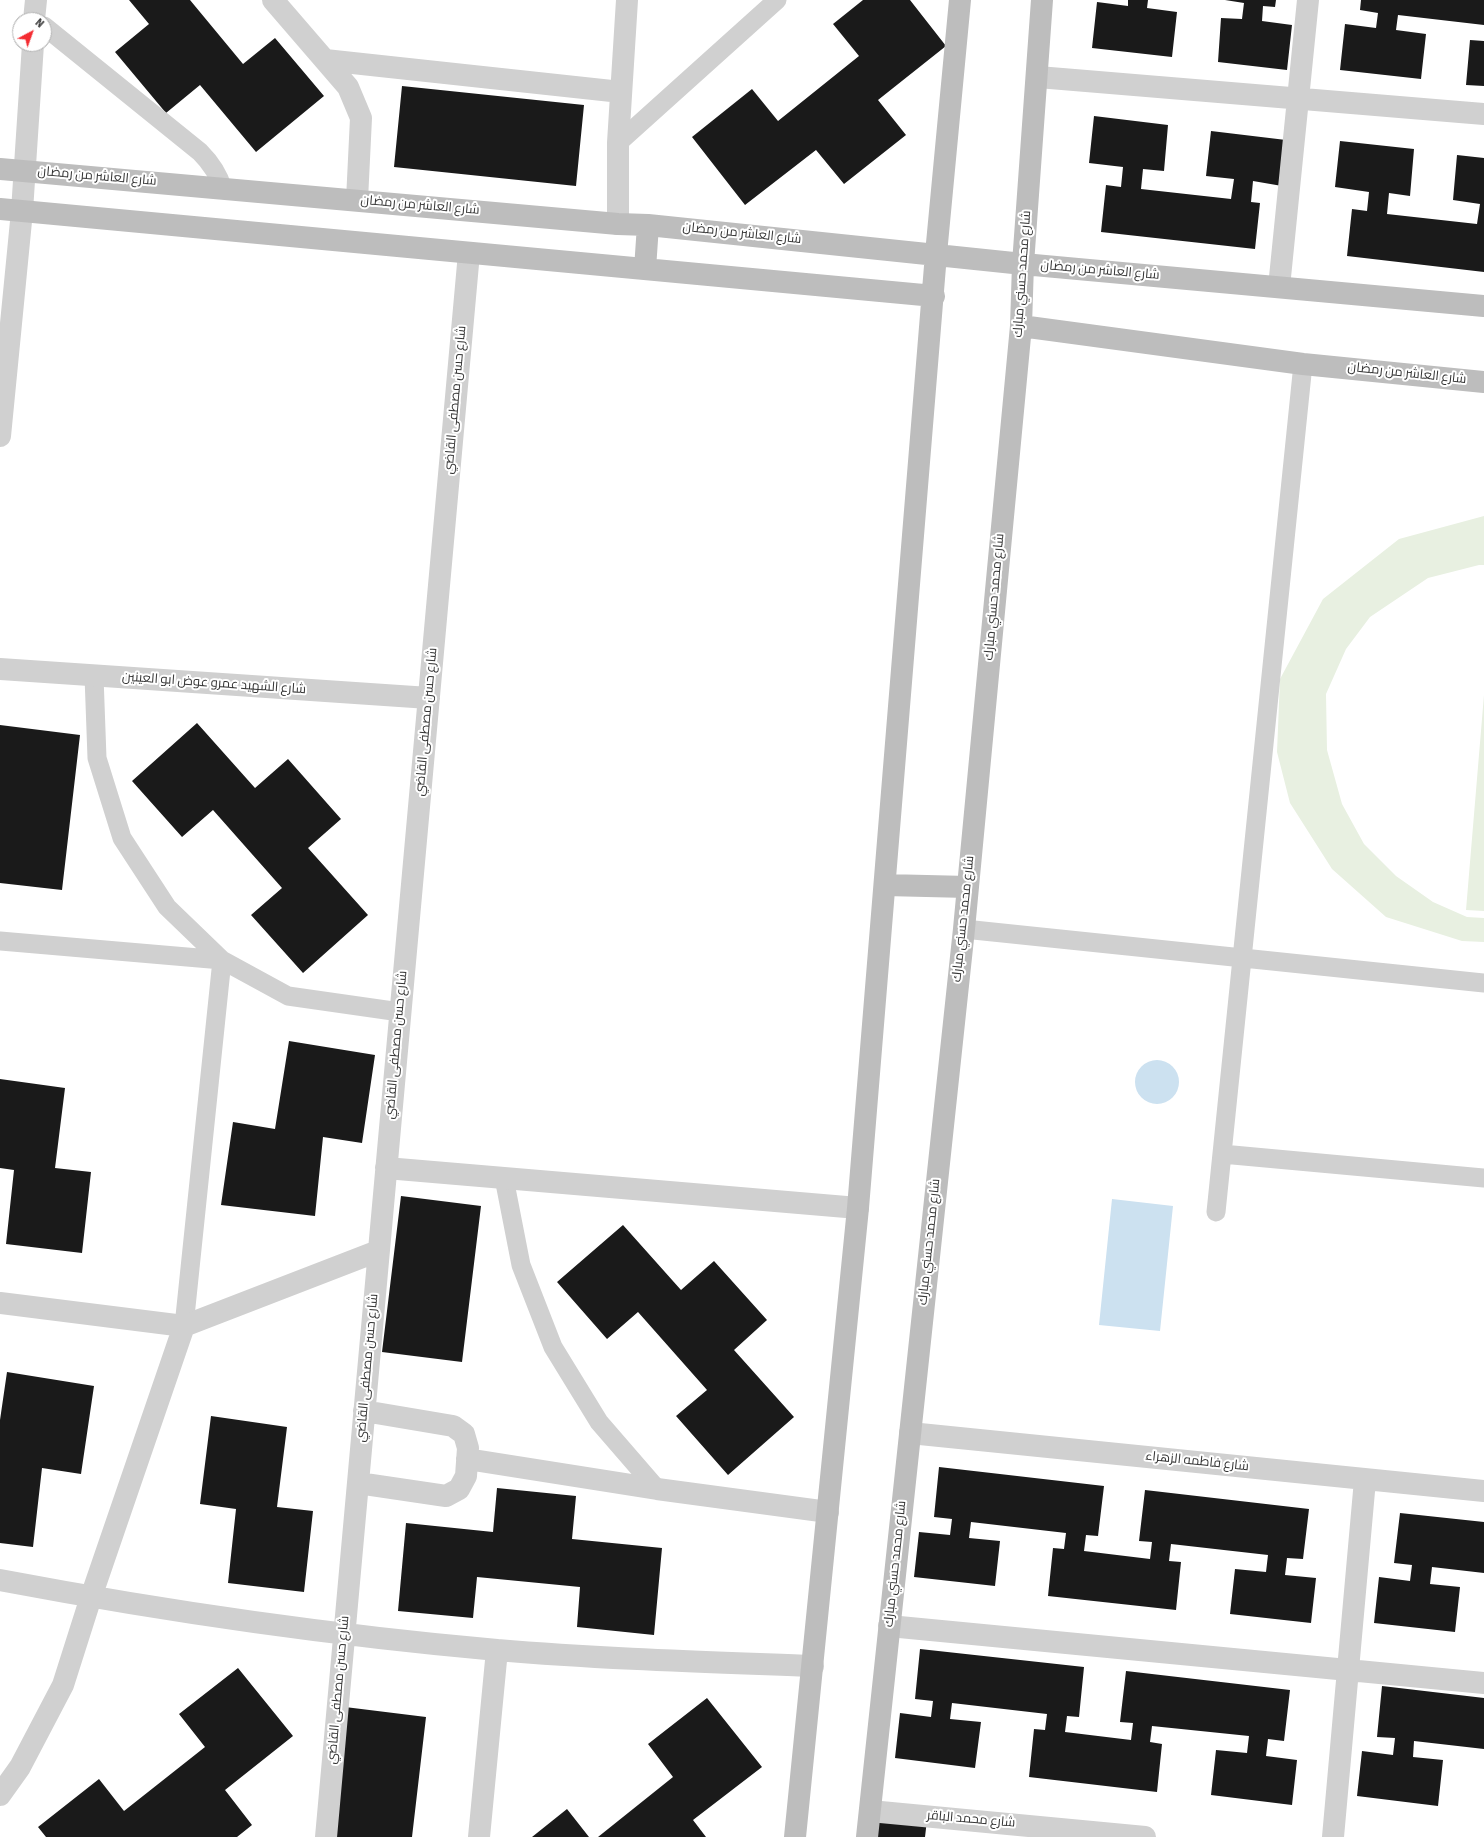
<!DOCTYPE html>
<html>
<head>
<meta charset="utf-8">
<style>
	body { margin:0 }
	#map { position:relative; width:1484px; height:1837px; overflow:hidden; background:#fff; font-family:"Source Sans 3",sans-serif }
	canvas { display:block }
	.north { position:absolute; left:12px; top:12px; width:40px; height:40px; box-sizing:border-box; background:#fff; border:1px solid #adadad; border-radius:50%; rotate:41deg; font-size:11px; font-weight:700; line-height:16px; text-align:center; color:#333 }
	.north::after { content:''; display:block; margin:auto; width:14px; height:18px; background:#f42b31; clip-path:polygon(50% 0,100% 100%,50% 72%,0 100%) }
</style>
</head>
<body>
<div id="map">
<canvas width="1484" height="1837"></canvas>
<div class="north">N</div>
</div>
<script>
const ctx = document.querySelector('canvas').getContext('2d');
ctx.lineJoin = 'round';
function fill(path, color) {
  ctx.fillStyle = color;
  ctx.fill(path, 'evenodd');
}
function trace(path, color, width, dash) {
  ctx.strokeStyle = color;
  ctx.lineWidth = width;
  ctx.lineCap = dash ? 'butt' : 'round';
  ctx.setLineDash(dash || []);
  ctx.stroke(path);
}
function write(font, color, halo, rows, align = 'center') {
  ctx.font = font + ' "Source Sans 3",Cairo,sans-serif';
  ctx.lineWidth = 4;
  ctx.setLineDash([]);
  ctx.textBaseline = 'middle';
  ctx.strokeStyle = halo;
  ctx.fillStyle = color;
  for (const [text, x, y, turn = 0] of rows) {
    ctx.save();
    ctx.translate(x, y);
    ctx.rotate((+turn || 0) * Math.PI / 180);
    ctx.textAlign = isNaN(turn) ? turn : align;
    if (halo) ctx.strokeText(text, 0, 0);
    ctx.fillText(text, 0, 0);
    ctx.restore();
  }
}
fill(new Path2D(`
	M1484 516V565H1479L1428 578 1370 617 1346 649 1326 694 1327 750 1342 804 1364 844 1396 876 1433 902 1467 917 1484 918V942L1462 941 1386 917 1332 869 1290 803 1277 752 1280 679 1323 599 1399 539Z
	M1484 695V911L1466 910Z`), '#e8f0e1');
fill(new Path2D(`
	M1135 1082a22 22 0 1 1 44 0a22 22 0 1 1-44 0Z
	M1112 1199 1173 1206 1160 1331 1099 1325Z`), '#cce1f0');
fill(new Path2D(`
	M129 0H190L243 64 275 38 324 96 256 152 200 85 166 113 115 52 149 24Z
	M863 0H910L946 46 878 100 906 135 844 184 816 150 745 205 692 137 752 89 778 121 859 56 833 24Z
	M1128 0H1148L1147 8 1177 12 1172 57 1092 48 1097 2 1128 6Z
	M1225 0H1276L1275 7 1263 6 1262 21 1292 25 1287 70 1218 62 1221 18 1242 19 1244 3Z
	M1361 0H1484V25L1398 15 1396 30 1426 34 1421 79 1340 70 1345 24 1376 28 1378 13 1360 10Z
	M1470 40 1484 41V86L1466 85Z
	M402 86 584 105 576 186 394 167Z
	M1094 116 1168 125 1164 171 1143 169 1141 189 1231 199 1234 179 1206 176 1211 131 1286 140 1282 186 1253 181 1251 202 1260 203 1255 249 1101 232 1106 185 1121 187 1123 167 1089 163Z
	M1340 141 1414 149 1410 196 1389 193 1387 214 1477 224 1480 204 1453 200 1457 155 1484 158V272L1347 256 1352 209 1367 211 1369 192 1335 187Z
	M197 723 255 788 288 759 341 819 308 848 368 915 303 973 251 915 282 888 213 810 182 837 132 781Z
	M0 725 80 735 62 890 0 883Z
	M289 1041 375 1055 362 1143 323 1137 315 1216 221 1205 233 1122 275 1129Z
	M0 1079 65 1088 55 1168 91 1172 82 1253 6 1244 14 1170 0 1168Z
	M401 1196 481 1206 462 1362 382 1352Z
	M623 1225 681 1290 714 1261 767 1320 734 1350 794 1417 728 1475 676 1416 707 1390 638 1312 607 1339 557 1282Z
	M7 1372 94 1386 81 1474 42 1468 33 1547 0 1543V1420Z
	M211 1416 287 1427 277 1507 313 1511 304 1592 228 1583 236 1509 200 1504Z
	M939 1467 1104 1486 1098 1536 1086 1535 1084 1551 1150 1559 1152 1542 1139 1541 1145 1490 1309 1509 1303 1559 1287 1558 1285 1575 1316 1578 1311 1623 1230 1614 1235 1569 1266 1572 1268 1555 1171 1544 1169 1561 1181 1562 1176 1610 1048 1596 1053 1548 1064 1549 1066 1533 971 1522 969 1538 1000 1541 995 1586 914 1577 919 1532 950 1535 952 1519 934 1517Z
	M497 1488 576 1496 572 1539 662 1548 654 1635 577 1627 580 1587 477 1577 473 1618 398 1611 406 1523 493 1532Z
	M1400 1513 1484 1522V1573L1432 1567 1430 1584 1460 1587 1455 1632 1374 1623 1379 1577 1410 1581 1412 1565 1394 1563Z
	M920 1649 1084 1667 1079 1717 1067 1716 1065 1732 1131 1740 1133 1723 1120 1722 1126 1671 1290 1690 1284 1741 1268 1739 1266 1756 1297 1760 1292 1805 1211 1795 1216 1750 1247 1753 1249 1736 1152 1726 1150 1742 1162 1744 1157 1792 1029 1777 1034 1729 1045 1730 1047 1714 952 1703 950 1719 981 1722 975 1768 895 1758 900 1713 931 1717 933 1701 915 1699Z
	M238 1668 293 1736 225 1790 252 1825 237 1837H46L38 1827 99 1779 124 1811 205 1747 179 1714Z
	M1382 1686 1484 1698V1749L1414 1741 1413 1757 1443 1760 1438 1806 1357 1796 1362 1751 1393 1755 1395 1738 1377 1737Z
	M707 1698 762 1767 693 1820 706 1837H598L673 1777 648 1744Z
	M345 1707 426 1717 412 1837H330Z
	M567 1809 589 1837H532Z
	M879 1814 927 1820 925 1837H877Z`), '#1a1a1a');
trace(new Path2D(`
	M44 26 200 152C211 163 218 173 223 189
	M618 143 777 0
	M94 676 97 758 122 838 167 907 222 960 288 996 400 1012
	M964 929 1484 983
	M0 941 222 960 184 1326
	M1222 1154 1484 1178
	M504 1178 521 1265 553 1347 599 1422 657 1489
	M1216 1212 1303 364`), '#d0d0d0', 19);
trace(new Path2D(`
	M273 0 348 87 361 118 357 200
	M34 20 36 0
	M325 60 621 92
	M1038 77 1484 114
	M618 224V143L627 0
	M1279 287 1308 0
	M0 436 22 211 33 44
	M0 669 429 698
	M386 1168 858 1208
	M0 1303 184 1326 378 1251
	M910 1433 1484 1491
	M467 1459 657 1489 828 1512
	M358 1483 446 1496 459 1489 466 1476 468 1448 464 1434 453 1426 364 1411
	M0 1580C164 1611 330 1635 497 1650 602 1659 708 1662 813 1666
	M889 1626 1484 1683
	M0 1795 20 1767 63 1685 91 1597 184 1326
	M870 1811 1145 1837
	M326 1837 469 253
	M479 1837 497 1650
	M1333 1837 1365 1480`), '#d0d0d0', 22);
trace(new Path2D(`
	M0 169 618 224 648 225 1023 264 1484 306
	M0 209 934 296
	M645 269 648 225
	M1021 326 1303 364 1484 382
	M885 885 968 887
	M795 1837 858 1208 936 254 960 0
	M867 1837 964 929 1021 326 1023 264 1042 0`), '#bdbdbd', 22);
write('13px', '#333', '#fff', [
	["شارع العاشر من رمضان",97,177,5],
	["شارع العاشر من رمضان",420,206,5],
	["شارع العاشر من رمضان",742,234,6],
	["شارع العاشر من رمضان",1100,271,5],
	["شارع محمد حسني مبارك",1023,274,-86],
	["شارع العاشر من رمضان",1407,374,6],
	["شارع حسن مصطفى القاضي",456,400,-85],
	["شارع محمد حسني مبارك",995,597,-85],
	["شارع الشهيد عمرو عوض ابو العينين",214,684,4],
	["شارع حسن مصطفى القاضي",427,722,-85],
	["شارع محمد حسني مبارك",964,919,-84],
	["شارع حسن مصطفى القاضي",397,1045,-85],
	["شارع محمد حسني مبارك",930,1242,-84],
	["شارع حسن مصطفى القاضي",368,1368,-85],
	["شارع فاطمه الزهراء",1197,1462,6],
	["شارع محمد حسني مبارك",896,1564,-84],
	["شارع حسن مصطفى القاضي",339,1690,-85],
	["شارع محمد الباقر",971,1820,5]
]);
</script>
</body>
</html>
